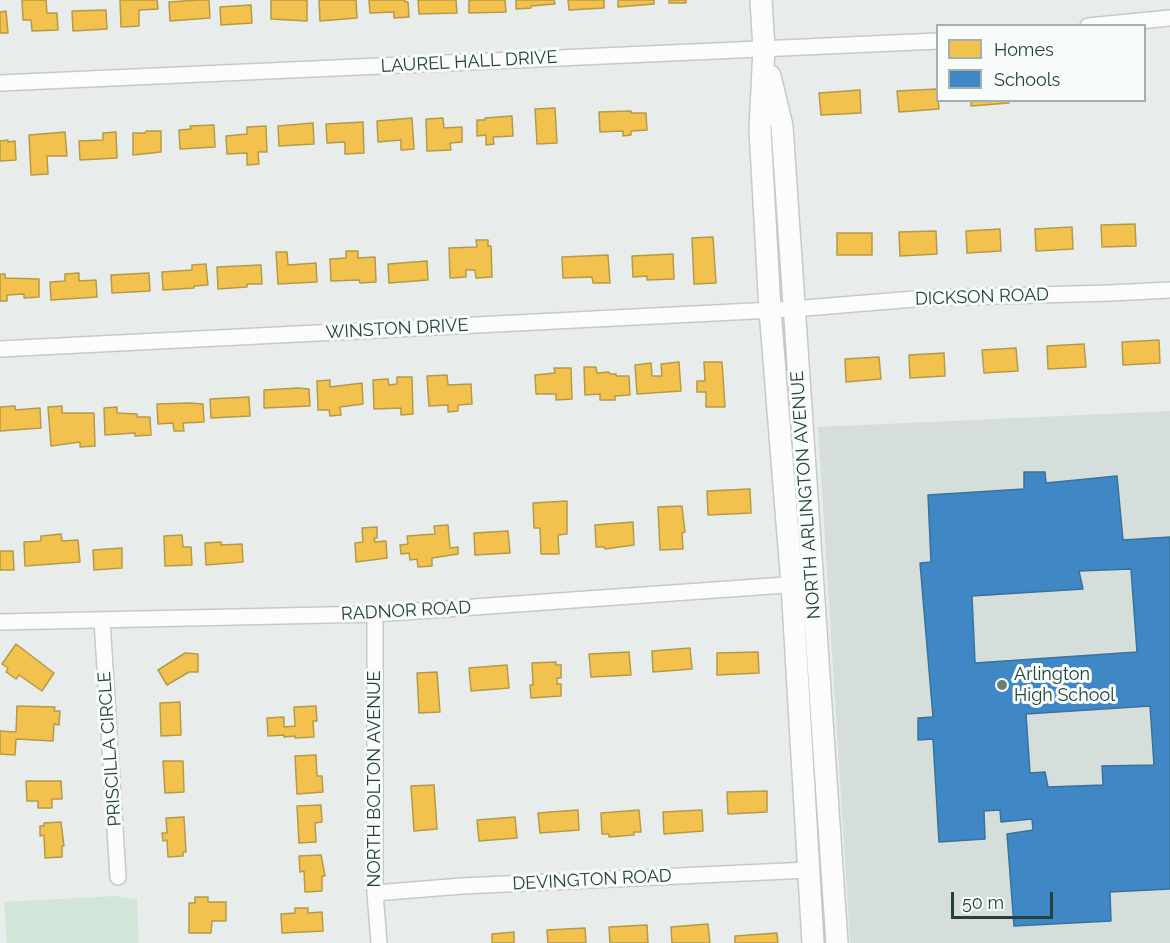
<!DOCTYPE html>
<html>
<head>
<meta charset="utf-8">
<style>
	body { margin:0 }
	#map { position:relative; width:1170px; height:943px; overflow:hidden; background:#e8edeb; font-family:Raleway,sans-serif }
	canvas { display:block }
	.legend { position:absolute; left:936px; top:24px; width:210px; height:78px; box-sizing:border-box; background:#f7fbf9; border:2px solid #a3b1ad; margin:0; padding:8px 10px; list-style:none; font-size:18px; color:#24423a }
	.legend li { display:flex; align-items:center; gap:12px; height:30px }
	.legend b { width:30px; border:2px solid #a3b1ad }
	.scale { position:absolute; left:951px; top:892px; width:102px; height:27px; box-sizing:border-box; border:3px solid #24423a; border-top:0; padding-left:8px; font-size:18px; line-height:21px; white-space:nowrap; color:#24423a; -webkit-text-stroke:4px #f7fbf9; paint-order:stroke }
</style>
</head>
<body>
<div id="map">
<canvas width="1170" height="943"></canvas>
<ul class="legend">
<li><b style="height:16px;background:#f2c14e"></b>Homes</li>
<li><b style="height:16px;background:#3f88c5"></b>Schools</li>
</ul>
<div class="scale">50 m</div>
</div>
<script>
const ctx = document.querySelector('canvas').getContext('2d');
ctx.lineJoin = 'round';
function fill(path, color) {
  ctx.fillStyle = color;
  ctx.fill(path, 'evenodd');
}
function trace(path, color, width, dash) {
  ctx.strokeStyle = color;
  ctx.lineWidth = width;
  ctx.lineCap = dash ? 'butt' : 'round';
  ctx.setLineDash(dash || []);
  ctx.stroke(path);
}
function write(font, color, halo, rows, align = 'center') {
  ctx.font = font + ' Raleway,sans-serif';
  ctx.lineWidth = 6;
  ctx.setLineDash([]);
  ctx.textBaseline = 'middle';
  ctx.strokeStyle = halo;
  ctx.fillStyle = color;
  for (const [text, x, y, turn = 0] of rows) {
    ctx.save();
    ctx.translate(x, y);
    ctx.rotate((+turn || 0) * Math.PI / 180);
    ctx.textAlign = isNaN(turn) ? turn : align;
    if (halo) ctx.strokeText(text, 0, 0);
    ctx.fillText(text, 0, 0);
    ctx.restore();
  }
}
fill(new Path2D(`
	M1170 411V943H850L818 427Z`), '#d6dedb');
fill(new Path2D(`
	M115 896 137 899 139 943H7L4 902Z`), '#d1e6d8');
const homes = new Path2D(`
	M22 0H46L47 13H57L58 30 32 31 31 20H23Z
	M120 0H157L158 9 139 10V26L121 27Z
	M198 0H209L210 18 170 21 169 2Z
	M271 0H307V21L271 19Z
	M319 0H356L357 18 320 21Z
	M369 0H405V2H408L409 17 394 18V12L370 13Z
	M418 0H456L457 13 419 14Z
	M469 0H505L506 12 469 13Z
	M516 0H554L555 4 531 6V8L516 9Z
	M568 0H604V8L569 10Z
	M618 0H654V4L618 7Z
	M669 0H686V3H669Z
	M251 5 252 23 221 25 220 7Z
	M106 10 107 29 73 31 72 11Z
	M6 11 8 33H0V12Z
	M937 89 939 109 899 112 897 91Z
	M860 90 861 113 821 115 819 93Z
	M971 100H1008L1009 103 971 106Z
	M555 108 557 143 537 144 535 109Z
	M631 111V113H646L647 130 631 131V135L623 136V131L600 132 599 112Z
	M512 116 513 136 493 137 494 144 486 145V135L477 136V120H485V118Z
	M412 118 414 149 401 150V140L378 142 377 121Z
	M443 118 444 128 462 127V142L450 143 451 150 427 151 426 119Z
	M363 122 364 153 345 154V142L327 143 326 124Z
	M313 123 314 144 279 146 278 126Z
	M214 125 215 147 180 149 179 130 191 129 190 126Z
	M266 126 267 152H258L259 164 247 165V153L227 154 226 136 247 134V127Z
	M146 131H161V152L133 155V133H145Z
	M65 132 67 156H47L48 174 31 175 29 135Z
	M116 132 117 158 80 160 79 141 103 140V133Z
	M8 140V142L15 141 16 160 0 161V141Z
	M1135 224 1136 246 1102 247 1101 225Z
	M1072 227 1073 249 1036 251 1035 229Z
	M1000 229 1001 251 967 253 966 231Z
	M936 231 937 254 900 256 899 232Z
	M837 233H872V255H837Z
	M713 237 716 283 694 284 692 238Z
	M476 240H488V246H491L492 277 476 278 475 270H466V277L450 278 449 248 477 247Z
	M346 251H358V258L375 257 376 282 360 283 359 280 331 281 330 259 346 258Z
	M276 252H287L288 265 316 263 317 282 278 284Z
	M673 254 674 279 647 280V276L633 277 632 256Z
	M608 255 610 283H593L592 277 563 278 562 257Z
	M427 261 428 280 389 283 388 264Z
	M206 264 208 285 194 286V288L163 290 162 272 192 270V265Z
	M261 265 262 284H247V287L218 289 217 267Z
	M79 273V281L96 280 97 297 51 300 50 282 65 281V274Z
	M149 273 150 291 112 293 111 275Z
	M0 274H5V278L39 279V297L24 298V294L7 295V301H0Z
	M1159 340 1160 363 1123 365 1122 342Z
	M1084 344 1086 367 1048 369 1047 346Z
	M1016 348 1018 371 984 373 982 350Z
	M944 353 945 376 910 378 909 355Z
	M879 357 881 379 846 382 845 359Z
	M679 362 681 391 637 394 635 365 651 363 652 376H662L661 364Z
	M704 362H722L725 407H706V392H697V381H705Z
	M584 367H596L597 373 609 372 610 374H616V376H629L630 395 615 396V400H600V394L585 395Z
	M554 368H571L572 399 556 400V394H536L535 375 555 373Z
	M447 375 448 385 471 384 472 404 458 405V411L448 412V405L429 406 427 376Z
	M397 377H412L413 414 401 415V408L374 409 373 380 388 379 389 385 397 384Z
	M330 380V387L362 383 363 404 340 407 341 415 330 416 329 410H318L317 381Z
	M298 388 309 389 310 406 264 408V390Z
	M249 397 250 416 211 418 210 399Z
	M190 403 203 404 204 422 183 423 184 431H174L173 423 158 424 157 404Z
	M15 406V410L40 408 41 428 0 431V407Z
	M62 406V413H94L95 446 80 447V442L51 446 48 407Z
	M117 407V413L137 414V417H150L151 435 135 436V433L105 435 104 408Z
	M750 489 751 513 708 515 707 491Z
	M567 501V534L558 535 559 554H541L540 528H534L533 503Z
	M682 506 685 532 682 533 683 549 660 550 658 507Z
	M633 522 634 545 605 549V547H596L595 525Z
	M448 525 450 548 458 547V554L432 558V566L418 567 417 559 410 560 409 553 401 554 400 545 408 544 407 536 435 534 434 526Z
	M377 527V538H374L375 542 386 541 387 558 356 562 355 543 363 542 362 528Z
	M508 531 510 553 475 555 474 533Z
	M61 534 62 541 78 540 80 562 25 566 24 542 41 541V536Z
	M182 535 183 547H191L192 565 165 566 164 536Z
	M221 542V545L242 544 243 562 206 565 205 543Z
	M122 548V568L94 570 93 550Z
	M0 551H13L14 570H0Z
	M16 644 54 673 42 691 19 675 16 679 6 672 8 668 2 664Z
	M690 648 692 669 653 672 652 651Z
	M629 652 631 675 591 677 589 654Z
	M758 652 759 673 717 675V653Z
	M185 653 198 654V672H189L167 685 158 670Z
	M556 662V665H561V678H557V684H561V696L531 698 530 685H533L532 663Z
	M507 665 509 688 471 691 469 668Z
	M437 672 440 712 419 713 417 673Z
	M180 702 181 735 161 736 160 703Z
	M17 706 55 707 54 711H60L59 725 54 724 53 741 16 739 15 755 0 754V731L16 732Z
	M316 706 317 721H313L314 737 295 738V736L284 737V735L268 736 267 718 284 717V727L295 726 294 707Z
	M316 755 317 776H322L323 792 297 794 295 756Z
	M163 761H183L184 792 165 793Z
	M26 781H61L62 799H52V808H38V801H27Z
	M434 785 437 829 414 831 411 786Z
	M767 791V812L728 814 727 792Z
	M321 805 322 822 315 823 316 842 299 843 297 806Z
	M578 810 579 830 540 833 538 813Z
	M639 810 641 832H634V835L609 837V834H602L601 813Z
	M702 810 703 831 664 834 663 812Z
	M184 817 186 852H183V856L168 857 167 840 163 841 162 833H167L166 818Z
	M515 817 517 838 479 841 477 820Z
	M61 822 64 846H62V857L45 858 44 835 40 836V826H44V823Z
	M321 855 325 876H322V891L305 892 304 871 300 872 299 856Z
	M195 897H208V902H226V921H212L211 933H189V903H195Z
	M295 908H308V913L322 912 323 931 282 933 281 914 295 913Z
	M708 924 710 943H672L671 927Z
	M647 925 648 943H610L609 927Z
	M585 928 586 943H548L547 930Z
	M514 932V943H492V934Z
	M777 933 778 943H735V936Z`);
fill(homes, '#f2c14e');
trace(homes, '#b49b48', 1.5);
const schools = new Path2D(`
	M1024 472H1045L1046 483 1117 476 1123 540 1170 537V889L1110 892 1111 921 1014 926 1007 834 1033 830 1032 819 1001 822 1000 810 984 811 985 839 939 842 933 739 918 740V718L933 717 920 563 931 562 928 495 1024 489ZM1131 569 1137 652 975 663 972 596 1083 589 1079 571ZM1150 706 1154 765 1102 766 1103 785 1048 787 1045 772 1030 773 1026 714Z`);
fill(schools, '#3f88c5');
trace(schools, '#37739b', 1.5);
const street = new Path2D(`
	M1088 26 1170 18
	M0 83 938 41
	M0 349 793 309 926 298 1110 293 1170 290
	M375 614V893L379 943
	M102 620 118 877
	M0 622 375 614 800 584
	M375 893 462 886 809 870`);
const secondary = new Path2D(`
	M761 0 764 49 760 129 770 310 792 585 813 943
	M770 76 782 126 837 943`);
trace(street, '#c5cac8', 18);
trace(secondary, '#c3cbc8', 24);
trace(street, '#fcfcfc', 15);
trace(secondary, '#fcfcfc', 21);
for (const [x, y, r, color] of [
	[1002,685,6,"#697e78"]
]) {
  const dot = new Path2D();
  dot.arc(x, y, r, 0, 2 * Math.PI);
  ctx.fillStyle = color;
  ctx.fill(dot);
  trace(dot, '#f7fbf9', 2);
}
write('18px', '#24423a', '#f7fbf9', [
	["LAUREL HALL DRIVE",469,62,-3],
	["DICKSON ROAD",982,297,-2],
	["WINSTON DRIVE",397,329,-3],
	["NORTH ARLINGTON AVENUE",806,495,-94],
	["RADNOR ROAD",406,611,-3],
	["PRISCILLA CIRCLE",110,749,-94],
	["NORTH BOLTON AVENUE",375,779,-90],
	["DEVINGTON ROAD",592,880,-3]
]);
write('18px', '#24423a', '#f7fbf9', [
	["Arlington",1014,675],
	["High School",1014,696]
], 'left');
</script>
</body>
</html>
